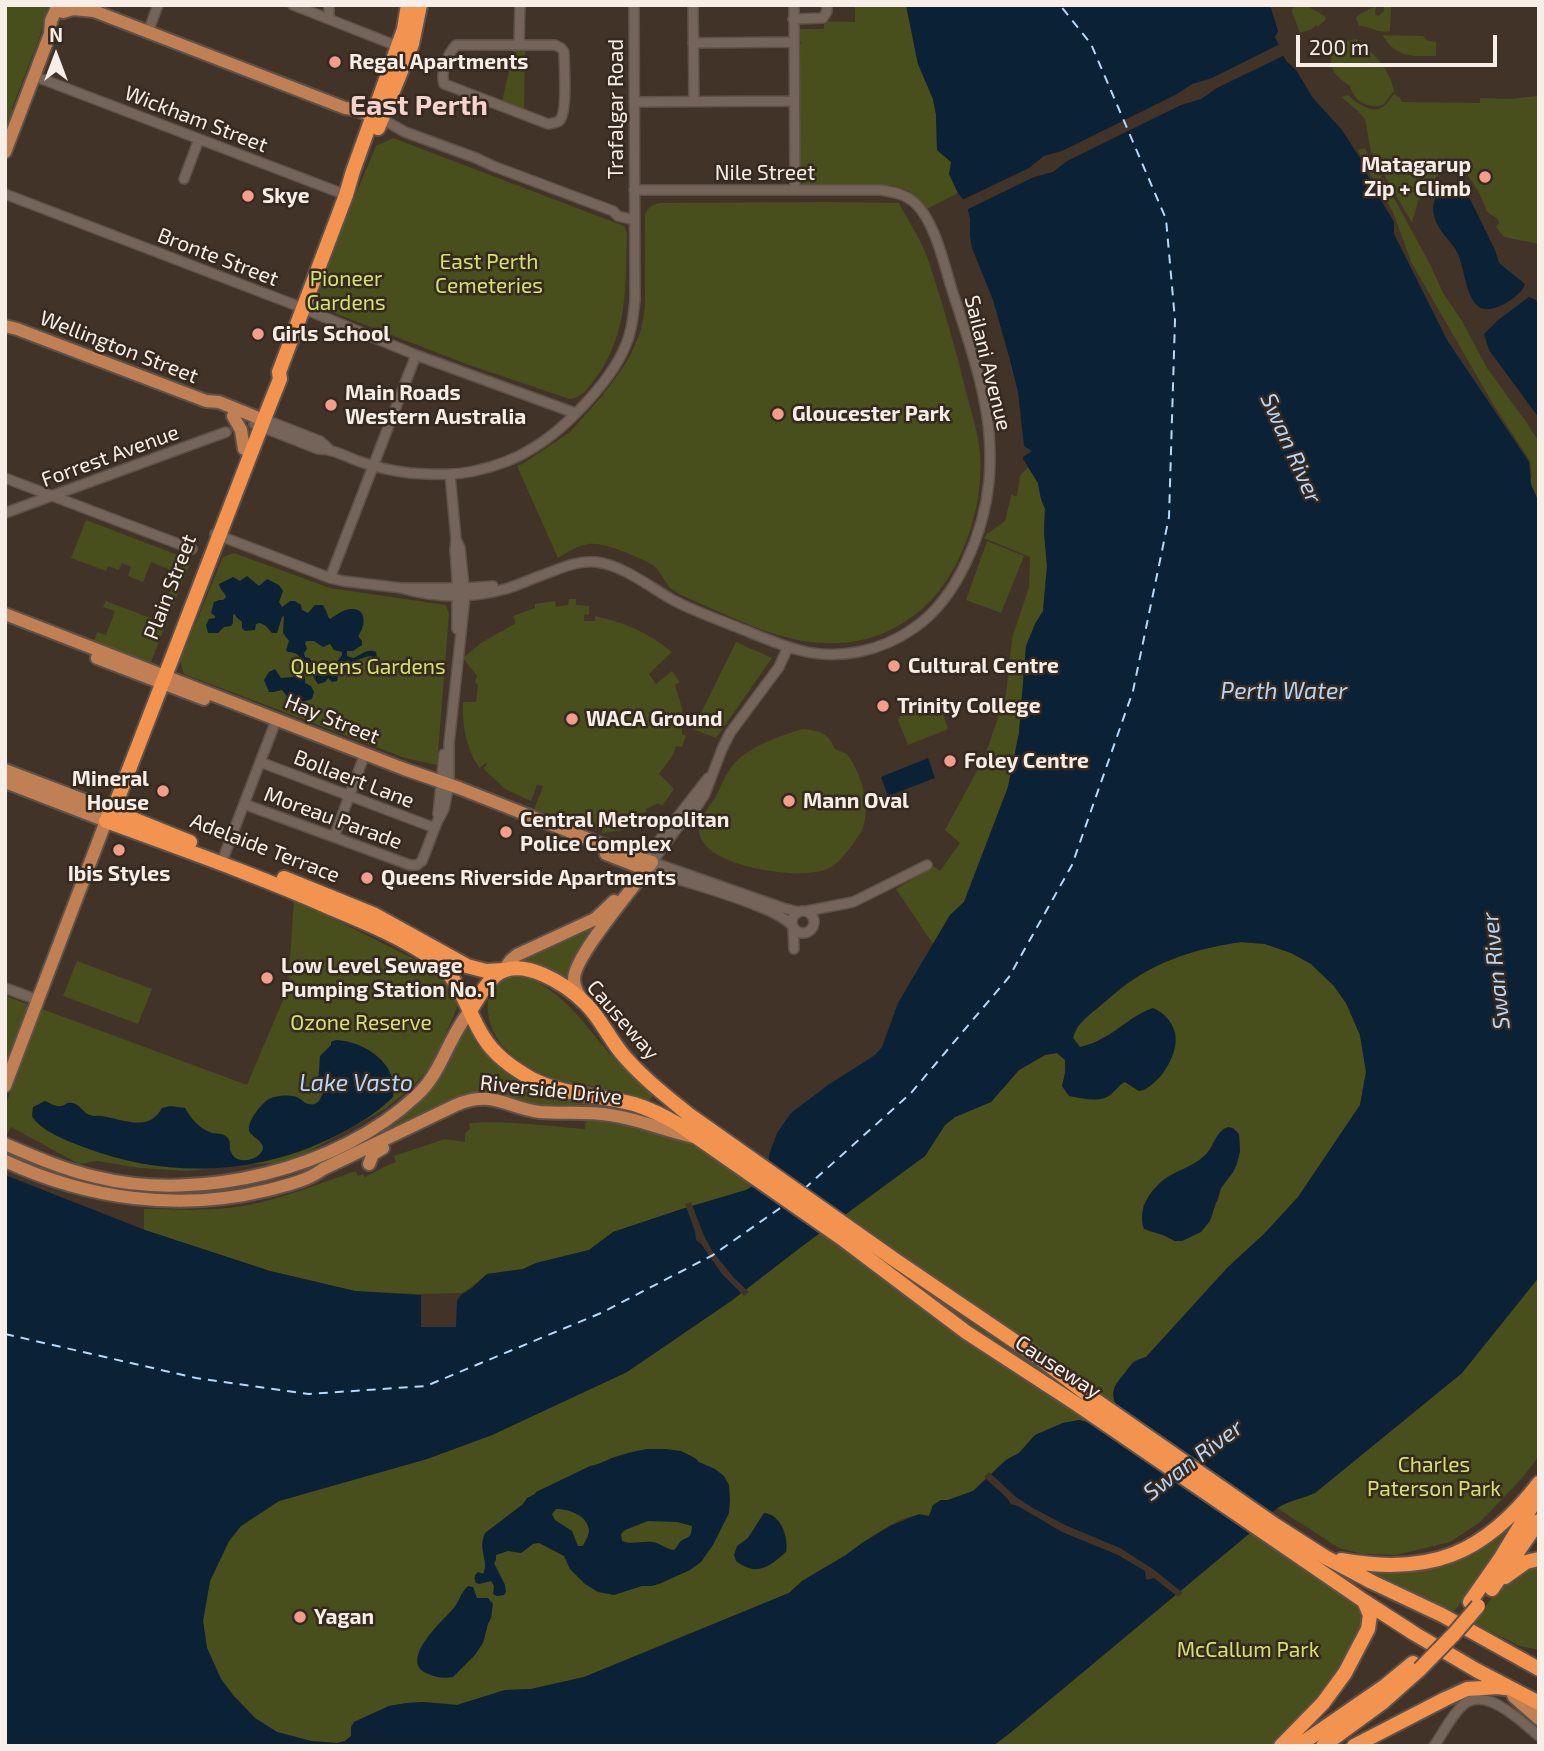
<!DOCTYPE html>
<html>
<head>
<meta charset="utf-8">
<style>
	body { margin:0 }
	#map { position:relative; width:1544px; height:1751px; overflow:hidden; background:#413328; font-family:"Exo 2",sans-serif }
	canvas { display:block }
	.frame { position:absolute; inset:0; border:7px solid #f7eee7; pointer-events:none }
	.north { position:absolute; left:21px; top:21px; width:70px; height:70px; -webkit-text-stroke:5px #36291f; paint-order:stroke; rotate:0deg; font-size:19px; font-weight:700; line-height:28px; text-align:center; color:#f7eee7 }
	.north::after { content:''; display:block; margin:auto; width:24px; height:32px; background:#f7eee7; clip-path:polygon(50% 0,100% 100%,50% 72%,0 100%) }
	.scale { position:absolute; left:1296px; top:35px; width:201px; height:32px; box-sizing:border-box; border:4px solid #f7eee7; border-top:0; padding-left:9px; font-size:21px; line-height:24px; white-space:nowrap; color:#f7eee7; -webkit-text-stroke:5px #36291f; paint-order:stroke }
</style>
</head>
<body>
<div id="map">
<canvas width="1544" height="1751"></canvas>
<div class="frame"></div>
<div class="north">N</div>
<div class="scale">200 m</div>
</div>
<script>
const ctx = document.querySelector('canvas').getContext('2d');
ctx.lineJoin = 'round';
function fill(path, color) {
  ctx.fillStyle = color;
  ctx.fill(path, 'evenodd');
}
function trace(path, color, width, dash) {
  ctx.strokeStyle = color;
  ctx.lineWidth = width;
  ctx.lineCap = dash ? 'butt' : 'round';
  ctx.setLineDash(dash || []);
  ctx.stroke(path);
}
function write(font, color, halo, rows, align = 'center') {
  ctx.font = font + ' "Exo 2",sans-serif';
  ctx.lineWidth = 5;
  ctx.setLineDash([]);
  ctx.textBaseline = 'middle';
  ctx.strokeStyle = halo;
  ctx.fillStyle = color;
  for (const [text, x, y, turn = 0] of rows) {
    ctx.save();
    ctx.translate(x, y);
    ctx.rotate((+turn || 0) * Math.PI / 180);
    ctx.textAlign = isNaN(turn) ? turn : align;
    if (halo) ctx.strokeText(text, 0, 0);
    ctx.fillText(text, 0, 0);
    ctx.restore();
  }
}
fill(new Path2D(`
	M5 5 48 7 39 39 12 108C14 117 12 125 5 130Z
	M855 5H906L918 64 933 99 936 115 937 150 951 162 954 185 958 193 927 209 918 198 909 191 892 185 806 184H803L799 180 800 116H798V51L801 43 797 33 801 29H824V21L855 22Z
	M1299 5H1305L1325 16 1326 19 1318 27 1316 25 1312 29 1300 33 1292 12V9Z
	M1384 5H1390L1391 7 1390 31C1378 34 1371 26 1359 26L1356 18 1358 15 1376 6 1375 14 1378 16 1380 15 1384 11Z
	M1382 35 1423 36 1428 41 1436 42V56C1411 56 1398 59 1382 35Z
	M1356 39C1373 53 1390 68 1394 91L1383 105C1368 109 1353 101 1350 86 1335 75 1331 73 1331 54L1343 42Z
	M515 45H525L524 115 501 106Z
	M1394 94 1401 99 1402 102 1480 103V98L1509 99 1537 96 1539 97V244L1504 237 1496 227 1499 223 1498 219 1487 212C1480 191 1470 176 1454 160L1444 167 1418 201 1412 223 1371 152 1365 119 1356 109 1341 97 1348 95C1356 103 1370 113 1381 108 1386 106 1390 99 1394 94Z
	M393 138 624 226 627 233C625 288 629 333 595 379 588 388 583 397 570 399L469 365 324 309 317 305 316 300 350 208 376 146Z
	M1365 148 1370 159 1388 187 1431 266 1443 293 1462 321 1487 368 1527 423 1539 442V503L1531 484 1530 479 1532 477 1530 461 1493 404 1411 262 1393 212 1364 164 1358 150Z
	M829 202 899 203C906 217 915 230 922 245 930 262 935 282 941 300 950 331 959 361 966 392 971 412 979 434 980 454 984 507 962 574 922 609 894 633 861 645 824 643 777 642 723 613 679 594L670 588 657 569 653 565C638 557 605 542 589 544 577 545 567 553 558 558L517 466 524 463 570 432 601 397 622 369 631 354 641 330 645 307V215C648 207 652 204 661 203Z
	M1028 467 1038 483 1041 499 1045 509 1044 533 1047 566 1043 612 1035 624 1026 646 1019 733 1008 787 964 902 950 915 933 944 896 889 933 866 940 871 960 843 945 830 984 758 1006 695 1012 638 1029 587 1030 557 984 538 987 534 1005 521 1011 496 1012 494 1014 496H1017L1020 476Z
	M86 520 191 560 151 662 94 641 97 632 106 635 115 611 103 607 106 601 158 621 178 573 151 562 143 582 128 576 131 567 122 563 119 570 108 566 106 571 71 558Z
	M987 541 1024 556 1001 613 966 600Z
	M234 553 330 588 446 605 449 614 437 765 405 758 184 674 180 661 223 557Z
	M569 599H576V605L589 606V615L584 614V621H595V616C624 622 649 633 672 652L649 674 656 684 672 671 680 682 675 685 682 708V734L686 736 682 747 676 746 673 755 659 774 674 789 662 806 658 803 646 809V812L633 816 631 812 626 814 630 828 618 831 602 833V829L590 828 589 826 580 825 572 822V819L534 810 543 786 537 785 531 801 505 789 483 768 487 765 486 763 479 768C466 747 462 726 463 702H476L478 685 475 682 477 676 463 658 481 643 516 623 513 616 535 608V604L555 601 556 607 568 605Z
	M736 642 772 658 716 738 693 729Z
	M934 702 940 704 948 729 908 745 898 720 900 716Z
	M803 729C812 730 824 731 829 739 832 742 833 746 835 749L847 754C861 773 872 806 862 830 859 836 854 842 850 848 844 856 837 865 827 869 801 881 701 867 699 831 698 819 709 807 715 798 721 787 725 774 733 765 749 746 780 736 803 729Z
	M294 899 434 969 453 991 458 1005 433 1064 413 1086 385 1109 288 1163 249 1164 188 1171 140 1168 97 1161 79 1164 11 1127 7 1135 5 1132V1106L42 1009 247 1085 288 988Z
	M600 919 574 960 568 981 518 961Z
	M1241 942 1265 944 1291 953 1311 964 1334 986 1346 1003 1360 1035 1366 1072 1360 1105 1298 1197 1264 1234 1228 1267 1146 1357 1133 1361 1127 1370 1120 1415 1101 1426 1079 1420 1063 1423 1035 1435 1019 1453 1006 1460 973 1491 948 1500H941L929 1516C924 1516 918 1516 913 1516 892 1520 865 1542 847 1554 828 1567 806 1576 789 1593L584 1677 531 1689 505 1690 457 1705 424 1702 407 1703 389 1706 354 1722 351 1727V1736L345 1741 337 1743 311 1741 277 1732 255 1718 233 1695 221 1679 207 1648 203 1621 210 1581 229 1541 241 1526 279 1501 427 1459 492 1435 627 1372 731 1301 801 1247 925 1156 945 1125 955 1117 991 1102 1019 1070 1045 1055 1057 1053 1065 1060V1073L1062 1086 1110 1096 1121 1084 1125 1082 1138 1091 1146 1090 1165 1016 1153 1008C1125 1018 1112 1040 1080 1047L1073 1038C1076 1024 1089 1015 1100 1006 1111 997 1122 987 1134 979 1165 958 1205 947 1241 942ZM1224 1128 1237 1131 1239 1135 1240 1151 1233 1172 1221 1188 1218 1201 1175 1241 1163 1235 1148 1231 1143 1206C1148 1198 1153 1189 1161 1183 1174 1173 1192 1167 1205 1156 1213 1148 1214 1136 1224 1128Z
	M77 961 152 989 138 1024 63 996Z
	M518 973C565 992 579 1018 610 1054 624 1069 639 1082 654 1095L649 1101C633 1095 619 1091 602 1088 583 1084 563 1083 545 1075 530 1069 516 1059 505 1048 489 1032 479 998 498 980 502 976 511 975 518 973Z
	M5 996 27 1004 28 1012 5 1069Z
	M468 1018 499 1063 655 1115 653 1122 543 1110 481 1096 373 1144 369 1139 381 1128 416 1102Z
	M586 1115 618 1119 687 1140 711 1153 718 1162 753 1186 746 1190 682 1209 613 1232 589 1250 536 1263 523 1269 487 1274 470 1288 462 1293 418 1294 355 1291 270 1271 144 1230V1209C171 1209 199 1211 227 1208 270 1204 312 1186 353 1172H356L358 1176 363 1174 365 1177C376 1172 384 1166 396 1162L394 1156 445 1139 465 1142V1134L470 1129 469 1123C508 1120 546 1126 585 1129Z
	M1539 1277V1456L1523 1477 1479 1523 1450 1542 1396 1555 1362 1554 1339 1548 1277 1508C1289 1501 1302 1499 1315 1493L1462 1373Z
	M1509 1524 1514 1527 1465 1598 1454 1611 1368 1570 1418 1568Z
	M1250 1533 1346 1592 1362 1607 1366 1617 1337 1678 1277 1746H993L1010 1733Z
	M1539 1565V1650L1520 1646 1473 1623C1486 1606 1504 1579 1523 1570 1527 1567 1534 1566 1539 1565Z`), '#484e1c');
fill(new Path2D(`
	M906 5H1270L1278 31 1275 37 1286 61 1296 70 1313 98 1342 130 1360 158 1372 185 1394 222V234L1447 340 1529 462 1531 484 1539 503V1277L1462 1373 1315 1493C1306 1497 1296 1499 1287 1503 1273 1508 1261 1523 1250 1533L1010 1733 993 1746H5V1175L145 1230 270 1271 355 1291 421 1295V1327H456L457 1301 461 1295 472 1288 487 1274 523 1269 536 1263 589 1250 613 1232 682 1209 746 1190 753 1186 769 1167V1155L777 1133 791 1113 828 1085 875 1055 882 1047 898 1003 950 915 964 902 1008 787 1019 733 1026 646 1035 624 1043 611 1047 566 1044 533 1045 509 1041 499 1038 483 1023 459V457L1032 451 1024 446 1018 392 1010 360 993 300 972 248 970 236V218L966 203 958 193 949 174 951 162 937 150 936 115 933 99 918 64ZM1241 942 1265 944 1291 953 1311 964 1334 986 1346 1003 1360 1035 1366 1072 1360 1105 1298 1197 1264 1234 1228 1267 1146 1357C1133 1361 1132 1364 1124 1374 1110 1389 1111 1396 1120 1415L1101 1426 1079 1420 1063 1423 1035 1435 1019 1453 1006 1460 973 1491 948 1500H941L933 1505 929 1516 919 1514 890 1526 862 1543 846 1555 802 1581 789 1593 584 1677 531 1689 505 1690 457 1705 424 1702 407 1703 389 1706 354 1722 351 1727V1736L345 1741 337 1743 311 1741 277 1732 255 1718 233 1695 221 1679 207 1648 203 1621 210 1581 229 1541 241 1526 279 1501 427 1459 492 1435 627 1372 731 1301 801 1247 925 1156 945 1125 955 1117 991 1102 1019 1070 1045 1055 1057 1053 1065 1060V1073L1062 1086 1069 1096C1082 1098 1100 1104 1111 1094 1116 1090 1119 1085 1125 1082L1139 1091C1159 1087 1180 1053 1175 1033 1172 1021 1163 1012 1153 1008 1125 1018 1112 1040 1080 1047L1073 1038C1076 1024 1089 1015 1100 1006 1111 997 1122 986 1134 979 1165 958 1205 947 1241 942Z
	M1452 183 1462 187 1471 201 1495 250 1499 263 1525 284C1522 296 1493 314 1481 308 1465 299 1465 269 1458 254 1453 243 1444 237 1439 227 1428 210 1433 191 1452 183Z
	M1529 297 1536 300 1539 306V418L1489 350 1484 334 1497 321Z
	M247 576 259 586 267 579 279 585 283 591 279 602 282 607 290 601H295L301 605 302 610 308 613 315 605H323L327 613 328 617 330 619C337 615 343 609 352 609 368 609 365 628 358 636L362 641V645L353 651H347V656L353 658C362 655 366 648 376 652L377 657 375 659 371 656C359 658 352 662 347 672L343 673 340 669 337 662 342 655V652L334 650 330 644 323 647 314 641H306L305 643 307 649 304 653 305 657 309 658 314 664 323 660 328 661 332 666V672L338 677 337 681 332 682 328 678 325 682 318 684 314 678V670H302V674L305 677V683L311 686 314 692 312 699 302 702 298 696 293 699 288 698 282 690 273 692H269L264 680 269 672 275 669 281 678 293 677 301 667C302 657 298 652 288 652L286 650 289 641 283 633 284 616 282 617 277 633H272L266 626 260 623 256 624 255 630 245 631 242 628V622L236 617 235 614 233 615V623L231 626 224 627 218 633H208L206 625 209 619 215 618V616L211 613 214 602 219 600H223L226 597C225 592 221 592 219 584L233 577 240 581Z
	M928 758 935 778 888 796 881 777Z
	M336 1040C365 1041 400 1065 393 1097 379 1111 362 1122 345 1131 265 1175 171 1180 86 1148 70 1142 40 1131 32 1116L33 1107 45 1101C50 1103 55 1107 61 1106 68 1105 64 1102 72 1103 80 1104 83 1113 90 1115 94 1117 98 1115 101 1116 123 1119 149 1133 162 1108L170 1106 185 1108C191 1119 200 1129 212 1133 218 1134 223 1133 227 1137 232 1142 228 1147 231 1152 235 1163 251 1162 259 1155 272 1143 250 1138 249 1130 248 1120 261 1104 269 1099 277 1095 293 1094 300 1099 304 1101 305 1104 309 1104 314 1105 315 1104 319 1101L323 1093 318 1085 320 1056 331 1045V1042Z
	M1228 1127 1233 1128 1239 1134 1240 1151 1237 1164 1233 1172 1221 1188 1210 1221 1201 1232 1182 1241H1175L1163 1235 1144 1229C1137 1209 1150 1190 1166 1178 1178 1170 1194 1166 1204 1156 1215 1147 1214 1133 1228 1127Z
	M647 1449H665L681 1451 695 1458 699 1462 715 1469 724 1476 729 1485 730 1500 729 1513 713 1545 701 1562 690 1570 659 1584 652 1586H642L614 1595 598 1592 585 1584 570 1569 564 1556 539 1543 533 1544 521 1553 508 1551 496 1555V1560L494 1563 505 1585 506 1592 504 1595 497 1596 493 1594 494 1586 491 1581 479 1584 476 1583C474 1578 474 1575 478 1572L483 1574C490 1562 477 1550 485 1533L523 1504 527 1498 535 1494 536 1492 590 1466C598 1465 604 1461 612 1458 623 1454 635 1451 647 1449ZM556 1509C569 1509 587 1515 589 1530 589 1536 585 1541 583 1546H578L572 1531 555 1520 552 1514ZM648 1521 677 1522 692 1526C691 1542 686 1535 679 1543 678 1545 676 1548 674 1550 666 1549 660 1543 652 1542 641 1541 631 1545 622 1541L621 1534 625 1530Z
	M764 1513C781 1514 789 1538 786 1552 769 1567 757 1577 736 1561L734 1555 737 1546 748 1538Z
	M468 1586 473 1587 477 1598H488L493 1604 491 1618 488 1624 483 1643 475 1655 453 1677C444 1679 434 1677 426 1673 399 1660 443 1620 452 1610 459 1603 460 1593 468 1586Z`), '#0b2135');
fill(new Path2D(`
	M1282 43 1287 54 1217 88 1201 99 1181 105 1067 161 1053 172 1034 177 964 211 960 201 1029 168 1044 156 1062 151 1177 94 1192 84 1212 78Z
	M691 1202 704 1236 713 1252 734 1278 749 1292 744 1296 722 1274 701 1244 696 1240 695 1231 685 1204Z
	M989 1472 1016 1497 1033 1508 1065 1525 1120 1548 1153 1569 1183 1593 1178 1597 1154 1578 1146 1580 1145 1571 1118 1555 1062 1532 1018 1506 1011 1504 1007 1498 984 1477Z`), '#413328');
trace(new Path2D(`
	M804 1189 911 1093 1009 977 1072 865 1133 691 1169 517 1175 320 1166 219 1091 44 1060 5
	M5 1334 196 1378 309 1394 426 1386 601 1313 713 1255 783 1206`), '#b5d7f9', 2, [9, 7]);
const minor = new Path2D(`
	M293 5 397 46
	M329 5V18
	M693 5 694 101
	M794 5 795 190
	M793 19 823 18 827 11V5
	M148 32 158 5
	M693 43 793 42
	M456 45H555L561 48 564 52C564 64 568 114 559 121 558 122 550 124 548 124L447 85 444 84C440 71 448 54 456 45Z
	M519 45 520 5
	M34 76 346 195
	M634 102 793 101
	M382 119 405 132 476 158 493 166 613 211 618 216 634 220
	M184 179 199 139
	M5 194 295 305 416 355 575 413
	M261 418 320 441 329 449
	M254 424 318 449C333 449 345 456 358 461 375 467 392 471 410 473 431 474 453 476 474 471 493 467 516 459 533 448 565 429 610 382 625 347 632 332 633 316 635 300L634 5
	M450 474 456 539 455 549 457 579V629
	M5 478 192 549
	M5 513 226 432
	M215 534 330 578 343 581 401 588H465L493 586
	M330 578 416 355
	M401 588C435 598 470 599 505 589 517 586 528 580 540 576 557 570 576 560 596 562 622 565 649 586 671 599 693 611 717 619 739 628 759 636 779 645 799 650 838 661 882 651 914 628 958 598 984 532 989 481 991 461 990 442 988 423 982 378 966 333 952 290 944 264 935 222 915 203 905 194 893 192 881 190H634
	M788 647 779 667 730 733 722 749 705 794 696 808 678 827 652 862 783 908 799 912
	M260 762 435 828
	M244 804 410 865H417L422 861 437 822 444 809 449 784V744L465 596 460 548 456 539
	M438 814 444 754
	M334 837 363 759
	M224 856 277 718
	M644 860 708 778
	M647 870C680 880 712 889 745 901 762 908 779 913 793 926
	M792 922a11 11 0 1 1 22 0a11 11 0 1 1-22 0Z
	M807 911 853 902 927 865
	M793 926 794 949
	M5 988 38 1000
	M1434 1746C1443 1733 1451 1716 1463 1705 1485 1685 1522 1722 1539 1736`);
const major = new Path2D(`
	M87 5 94 11 345 108 354 109 381 119
	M63 12 73 9 94 11
	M5 152 50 34 51 21 58 5
	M5 326 17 329 206 401 219 402 256 417
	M233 416 241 430 244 449
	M5 614 404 769 459 788 629 855 652 862C636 885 574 956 574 979 574 987 578 994 582 999
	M97 658 204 699
	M5 770 113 811
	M5 782 106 821 5 1086
	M606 854 647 870
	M504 970 511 960 517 955 595 919 614 901
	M5 1144C35 1157 65 1170 96 1177 199 1203 339 1169 416 1096 442 1073 448 1037 470 1011
	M5 1161C87 1199 179 1212 268 1190 287 1185 307 1181 323 1169L456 1105C492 1089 507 1108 540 1112 563 1114 586 1111 610 1115 639 1119 665 1131 694 1137
	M369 1164 373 1154 383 1148
	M1510 1689 1514 1697 1539 1719`);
const highway = new Path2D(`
	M378 128 412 44 420 5
	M113 811 190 842
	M106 821C182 849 259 876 333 909 369 924 405 939 437 962 461 980 468 1014 484 1038 495 1056 514 1069 532 1079 563 1095 601 1095 634 1104 650 1109 664 1116 678 1124L840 1237 966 1332 1078 1405 1364 1601 1415 1634 1476 1670 1539 1703
	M106 821 113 811 268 409 280 379 279 372 346 195 353 171 404 29 408 5
	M284 878 373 914 467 966 486 971 504 970
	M470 1011C477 999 485 985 495 976 521 954 567 985 586 1004 601 1019 610 1040 624 1056 643 1078 666 1096 688 1114L895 1260 1038 1357 1088 1395 1275 1525 1325 1557 1372 1582 1442 1615 1539 1669
	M1341 1560C1429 1576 1484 1555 1539 1483
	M1505 1577 1526 1562 1539 1559
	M1492 1589 1539 1521
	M1470 1602 1500 1559 1538 1496
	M1281 1746 1323 1703 1345 1673 1368 1629 1370 1615 1364 1601
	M1298 1746 1385 1686 1413 1663
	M1323 1746 1383 1702 1419 1670
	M1354 1746 1445 1699 1467 1689 1498 1687 1505 1688`);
trace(minor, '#5d5149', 12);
trace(major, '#5d5149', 16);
trace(highway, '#5d5149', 18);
trace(minor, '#746459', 9);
trace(major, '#c08054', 12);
trace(highway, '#f29350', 14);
const highwayBridge = new Path2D(`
	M1420 1669 1454 1634 1478 1606`);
trace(highwayBridge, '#5d5149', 18, []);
trace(highwayBridge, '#f29350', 14);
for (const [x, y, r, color] of [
	[335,62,7,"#f49d8b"],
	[1485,177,7,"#f49d8b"],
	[248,196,7,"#f49d8b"],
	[258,334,7,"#f49d8b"],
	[331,405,7,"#f49d8b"],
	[778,414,7,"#f49d8b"],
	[894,666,7,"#f49d8b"],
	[883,706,7,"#f49d8b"],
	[572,719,7,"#f49d8b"],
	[950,761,7,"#f49d8b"],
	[163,791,7,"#f49d8b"],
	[789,801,7,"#f49d8b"],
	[506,832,7,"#f49d8b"],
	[119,850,7,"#f49d8b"],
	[367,878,7,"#f49d8b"],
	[267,978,7,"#f49d8b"],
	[300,1617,7,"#f49d8b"]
]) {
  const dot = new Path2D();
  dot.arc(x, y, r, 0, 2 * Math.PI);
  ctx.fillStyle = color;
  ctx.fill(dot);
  trace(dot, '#36291f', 2.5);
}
write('bold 21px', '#f7eee7', '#36291f', [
	["Regal Apartments",349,62],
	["Matagarup",1471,165,"right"],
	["Zip + Climb",1471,189,"right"],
	["Skye",262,196],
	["Girls School",272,334],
	["Main Roads",345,393],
	["Western Australia",345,417],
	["Gloucester Park",792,414],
	["Cultural Centre",908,666],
	["Trinity College",897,706],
	["WACA Ground",586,719],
	["Foley Centre",964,761],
	["Mineral",149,779,"right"],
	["House",149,803,"right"],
	["Mann Oval",803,801],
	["Central Metropolitan",520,820],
	["Police Complex",520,844],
	["Ibis Styles",119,874,"center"],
	["Queens Riverside Apartments",381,878],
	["Low Level Sewage",281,966],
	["Pumping Station No. 1",281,990],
	["Yagan",314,1617]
], 'left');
write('21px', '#f7eee7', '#36291f', [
	["Trafalgar Road",616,109,-90],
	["Wickham Street",196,119,21],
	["Nile Street",765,173],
	["Bronte Street",218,257,21],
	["Wellington Street",119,347,21],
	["Sailani Avenue",988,363,76],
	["Forrest Avenue",110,456,-20],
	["Plain Street",170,587,-69],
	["Hay Street",332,719,22],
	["Bollaert Lane",354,779,21],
	["Moreau Parade",333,818,20],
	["Adelaide Terrace",265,848,21],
	["Causeway",623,1020,49],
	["Riverside Drive",551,1090,6],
	["Causeway",1058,1367,33]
]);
write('21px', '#d4e46a', '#36291f', [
	["East Perth",489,262],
	["Cemeteries",489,286],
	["Pioneer",346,279],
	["Gardens",346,303],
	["Queens Gardens",368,667],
	["Ozone Reserve",361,1023],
	["Charles",1434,1465],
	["Paterson Park",1434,1489],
	["McCallum Park",1248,1650]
]);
write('italic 23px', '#b5d7f9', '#36291f', [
	["Swan River",1291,448,66],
	["Perth Water",1284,691],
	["Swan River",1496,971,-96],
	["Lake Vasto",356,1083],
	["Swan River",1193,1460,-37]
]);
write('bold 28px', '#f6d4cd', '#36291f', [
	["East Perth",419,106]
]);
</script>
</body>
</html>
